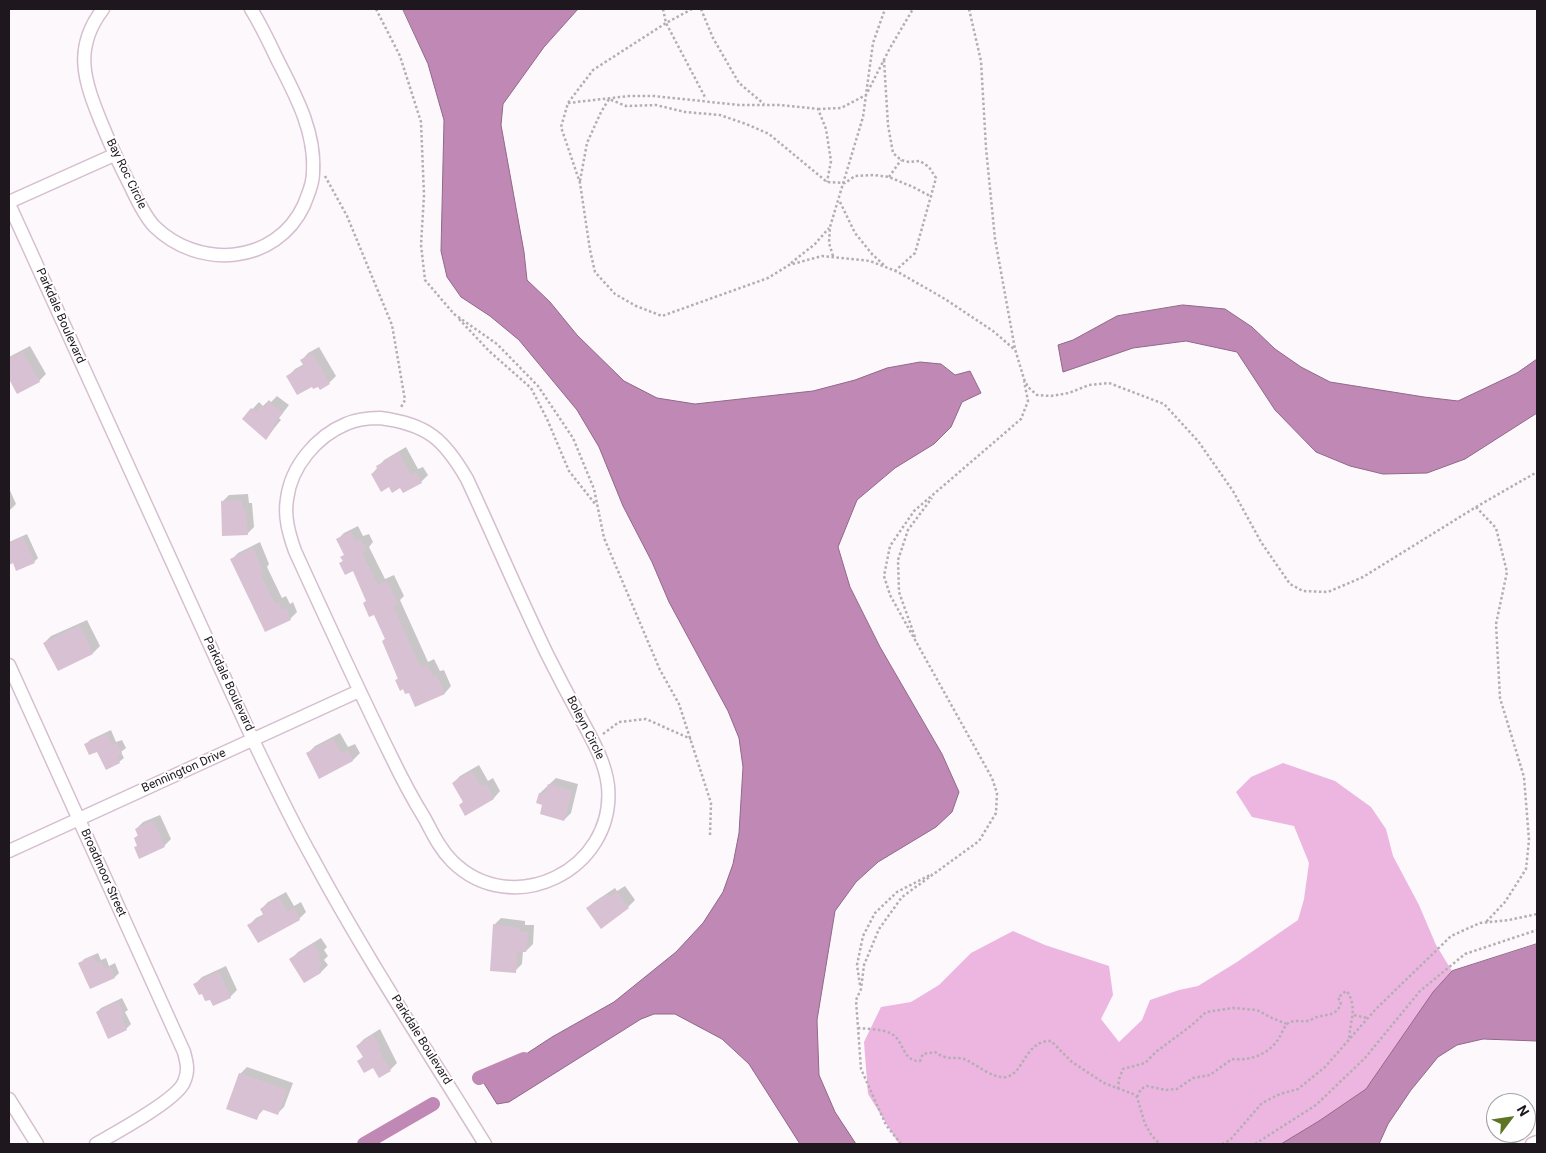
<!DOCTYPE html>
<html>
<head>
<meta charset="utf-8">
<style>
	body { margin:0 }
	#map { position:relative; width:1546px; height:1153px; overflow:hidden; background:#fcf8fb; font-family:Roboto,sans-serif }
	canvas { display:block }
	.frame { position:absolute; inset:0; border:10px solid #1f171e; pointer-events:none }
	.north { position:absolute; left:1486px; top:1093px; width:50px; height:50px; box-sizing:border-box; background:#fff; border:1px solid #a5a2a5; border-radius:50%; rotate:59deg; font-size:14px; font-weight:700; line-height:20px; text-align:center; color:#1f171e }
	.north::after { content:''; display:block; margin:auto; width:18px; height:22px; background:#5d7425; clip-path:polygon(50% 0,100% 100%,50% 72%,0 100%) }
</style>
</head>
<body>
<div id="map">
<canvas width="1546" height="1153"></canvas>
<div class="frame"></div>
<div class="north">N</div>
</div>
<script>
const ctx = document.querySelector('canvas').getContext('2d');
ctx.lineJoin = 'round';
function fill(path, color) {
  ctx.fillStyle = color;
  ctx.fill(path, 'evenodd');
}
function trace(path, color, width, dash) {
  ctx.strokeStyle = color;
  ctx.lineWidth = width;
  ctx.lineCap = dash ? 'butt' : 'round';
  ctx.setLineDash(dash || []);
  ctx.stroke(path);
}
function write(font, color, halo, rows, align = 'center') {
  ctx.font = font + ' Roboto,sans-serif';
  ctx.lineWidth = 4;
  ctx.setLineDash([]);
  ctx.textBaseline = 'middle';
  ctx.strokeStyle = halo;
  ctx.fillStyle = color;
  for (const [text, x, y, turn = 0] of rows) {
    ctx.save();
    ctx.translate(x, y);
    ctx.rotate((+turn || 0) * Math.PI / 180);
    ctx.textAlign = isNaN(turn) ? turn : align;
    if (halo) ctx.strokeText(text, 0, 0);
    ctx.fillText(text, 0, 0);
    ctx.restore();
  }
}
fill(new Path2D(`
	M1283 763 1335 781 1371 807 1386 829 1393 856 1419 905 1436 945 1452 971 1433 992 1366 1089 1319 1121 1281 1144H899L868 1094 864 1042 881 1007 911 1002 939 985 971 953 1013 931 1045 945 1109 966 1113 995 1101 1019 1119 1042 1142 1020 1150 1000 1179 990 1198 986 1237 962 1298 920 1304 899 1309 863 1294 826 1252 817 1236 792 1251 777Z`), '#ecb6e1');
const water = new Path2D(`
	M403 9H578L544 47 503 104 501 125 524 252 527 280 550 302 577 335 624 381 657 398 695 404 813 391 855 380 887 368 920 362 941 364 955 375 970 371 981 393 962 402 951 427 934 444 895 468 857 500 838 547 850 587 880 647 942 754 959 792 952 812 936 827 878 862 856 882 835 911 817 1020 819 1075 835 1112 856 1144H800L749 1064 722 1039 675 1014H654L641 1019 509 1102 497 1104 480 1077 497 1073 552 1037 614 1002 676 952 703 923 723 892 733 864 739 833 743 767 739 738 728 711 669 602 652 562 623 506 599 447 577 410 519 340 490 316 461 297 447 277 441 251 444 120 428 64Z
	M1183 305 1225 309 1252 327 1275 349 1301 367 1330 382 1424 397 1458 401 1517 373 1537 359V413L1465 459 1427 473 1383 474 1350 466 1316 452 1275 410 1237 352 1186 341 1133 348 1063 372 1058 345 1073 340 1117 316Z
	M1537 944V1041L1483 1039 1457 1045 1438 1057 1411 1090 1388 1124 1379 1144H1281L1319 1121 1366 1089 1433 992 1452 971Z`);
fill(water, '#c089b5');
trace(water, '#906788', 1);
fill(new Path2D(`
	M30 346 46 374 39 381 17 393 9 376V357Z
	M319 347 336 376 329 383 312 386 288 376 295 369 304 364 302 360 308 353Z
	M277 396 289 405 279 418 281 420 266 438 243 419 259 402 263 406 269 400 271 402Z
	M406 447 418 469 423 467 428 475 421 482 401 487 390 486 372 474 384 460Z
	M9 488 16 504 9 511Z
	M248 494 249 503H252L254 527 247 534 222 502 229 495Z
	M358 526 363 536 369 534 373 542 369 547 385 579 394 575 404 596 400 600 428 662 434 659 440 671 444 670 451 686 445 693 416 705 409 691 396 680 399 678 383 641 386 638 353 569 340 564 344 560 345 554 337 540 344 533Z
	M27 534 38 558 34 562H13L9 563V542Z
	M260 542 269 564 267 567 282 598 286 596 290 604 293 602 297 612 290 619 266 630 231 560 238 553Z
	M87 620 100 646 93 653 44 643 51 636Z
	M111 730 116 742 122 740 126 748 121 752 124 758 119 762 85 745 90 740Z
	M340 733 348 747 355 744 360 753 353 760 320 777 308 753 315 746Z
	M479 765 488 781 493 778 500 791 494 798 465 814 460 805 464 801 453 783 460 776Z
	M556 778 578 784 571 813 564 820 544 804 538 803 540 793Z
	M160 815 171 839 164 846 135 848 138 845 135 838 139 834 136 829 143 822Z
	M625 886 635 900 628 907 587 908 594 902 615 888 617 891Z
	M286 892 294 906 301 902 306 912 299 919 249 925 256 918 264 914 261 909 268 902Z
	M501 918 525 921V925H534L533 944 526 951H523L522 964 515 971 494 925Z
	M321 938 327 947 324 950 328 956 324 960 328 965 321 972 305 982 291 959 298 952Z
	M98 953 101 960 106 958 109 966 115 963 119 973 115 977 91 988 80 964 84 959Z
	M226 966 237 990 230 997 210 998 195 984 202 977Z
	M122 998 128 1010 125 1012 131 1024 126 1029 97 1012 101 1008Z
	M380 1029 397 1063 390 1070 373 1067 359 1061 364 1056 357 1046 364 1039Z
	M247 1067 293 1083 284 1107 277 1114 264 1109 256 1118 240 1074Z`), '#0003');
trace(new Path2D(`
	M479 1078 524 1059
	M364 1144 433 1104`), '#c089b5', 14);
fill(new Path2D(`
	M23 352 40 382 17 394 9 379V359Z
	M312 353 330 384 320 390 318 387 313 389 312 387 297 395 286 376 304 366 300 360Z
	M269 402 283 413 273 425 275 427 266 440 242 419 251 408 256 412 261 406 264 408Z
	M399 453 411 475 416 473 422 483 403 493 400 488 392 493 389 487 381 492 371 474 378 470 376 466Z
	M242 500V509H245L248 535 222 536 221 501Z
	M351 532 356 542 361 540 367 550 362 553 378 585 387 581 398 604 393 606 421 668 427 665 433 677 437 676 445 694 415 707 409 693 405 694 403 689 400 691 395 680 398 679 382 641 385 639 374 615 369 617 363 603 366 601 353 571 345 575 339 563 343 561 340 557 344 555 336 539Z
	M23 537 35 563 16 571 13 563 9 565V543Z
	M253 548 263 572 260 574 275 604 279 602 282 610 286 608 291 620 265 632 230 559Z
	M80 626 93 654 58 671 43 643Z
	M107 734 112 745 117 743 122 753 117 756 120 763 106 770 97 752 89 755 84 744Z
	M333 739 341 753 348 750 353 761 319 779 306 753Z
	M472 771 481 787 486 784 494 799 465 816 459 805 463 802 452 783Z
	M548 784 572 791 564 821 540 814 542 805 536 803 539 793 545 794Z
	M153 821 165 847 139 859 134 847 137 846 134 838 138 836 135 829Z
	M617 892 629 908 601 929 586 908 608 894 610 897Z
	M279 898 287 912 294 908 300 920 258 943 247 925 264 916 260 909Z
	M493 924 519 928V931L528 932 526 952H517L516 973 490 971Z
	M314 944 320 955 317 957 322 964 318 967 321 973 304 983 289 959Z
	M93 956 97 963 101 961 104 969 110 967 115 978 90 989 78 963Z
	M219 972 231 998 213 1006 210 1000 205 1001 202 994 199 995 193 984Z
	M118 1002 124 1015 121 1017 127 1030 108 1039 96 1012Z
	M373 1035 381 1048 379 1049 382 1057 391 1071 379 1078 373 1068 364 1073 357 1061 363 1057 356 1046Z
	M239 1073 287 1090 278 1115 261 1109 257 1120 226 1109Z`), '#d8c1d3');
const minor = new Path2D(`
	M103 9C73 48 84 80 101 122 110 144 120 166 131 187 137 200 144 215 154 226 198 270 276 265 304 205 308 194 313 185 313 173 316 132 295 94 277 59 269 42 261 25 251 9
	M9 202 114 155
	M9 204 253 740C272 780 291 820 313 859 365 956 427 1050 485 1144
	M380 418C427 424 444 439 467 479 494 537 519 596 547 654 557 674 568 695 579 715 591 738 605 760 608 786 616 870 512 921 452 861 440 849 433 834 425 819 412 798 401 777 390 754 357 687 326 619 295 551 289 534 284 517 287 499 291 466 317 436 346 424 357 419 368 418 380 418Z
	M9 665 184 1052C187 1063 189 1071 184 1082 177 1100 115 1133 96 1144
	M9 851 359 691
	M9 1099 37 1144
	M1532 1144 1537 1142`);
trace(minor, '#d5bed0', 15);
trace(new Path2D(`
	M376 9 400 56 421 122 424 195 421 245 425 280 454 314 497 344 538 386 573 438 594 489 604 538 660 670 679 704 711 803 710 835
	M663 9 666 23 706 99
	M692 9 666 23 593 70 568 103 561 127 580 183 590 250 595 272 615 294 636 306 662 316 768 278 789 265 822 256 870 261 898 272 945 299 993 331 1014 349
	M701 9 713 38 739 83 764 104
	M969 9 981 61 986 148 995 239 1015 349 1024 379 1028 387 1037 395 1051 396 1069 393 1089 385 1109 383 1164 404 1198 441 1233 491 1261 542 1290 584 1303 591 1328 592 1363 577 1476 507 1537 472
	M884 60 888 125 893 153 901 160 909 162 920 161 929 167 936 178 915 253 895 271
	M568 103 629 96H654L739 105H780L818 109 826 129 831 161 827 182
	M818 109 841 108 866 95 890 48 913 9
	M325 176 347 216 392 325 405 400 400 409
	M889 177 901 160
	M580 181 587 143 601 112 609 99 626 106 656 105 685 112 720 115 746 124 769 134 827 182 845 183 855 176 874 175 889 177 913 187 932 197
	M840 202 855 233 872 254 885 266
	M833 256 829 243 830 227 863 117 873 43 885 9
	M791 263 815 244 829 228
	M459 319 489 351 531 388 547 419 569 471 596 505
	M1476 507 1496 528 1507 572 1496 624 1500 698 1524 777 1529 840 1526 869 1505 902 1486 922
	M915 637 899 592 898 560 908 530 932 498
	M603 734 619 722 646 719 691 739
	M860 985 857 965 863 936 875 913 897 892 932 874
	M1354 1015 1367 1018
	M858 1028C868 1029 881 1029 890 1033 904 1039 902 1062 920 1061L923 1054 935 1052C938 1054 941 1056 945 1057 951 1059 957 1057 964 1059 975 1063 992 1079 1006 1077 1024 1074 1025 1040 1051 1041L1072 1062 1104 1083 1133 1094 1137 1097 1145 1124 1152 1136 1160 1144
	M1118 1089 1119 1079 1123 1069 1145 1063 1157 1051 1192 1025 1206 1012 1233 1008 1257 1010 1272 1018 1287 1024
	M1137 1097 1141 1089 1147 1086 1166 1090 1177 1089 1193 1078 1210 1075 1232 1059C1249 1061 1267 1055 1277 1041 1281 1036 1283 1028 1287 1024 1293 1019 1300 1022 1306 1021 1310 1021 1314 1018 1317 1017 1328 1014 1338 1016 1341 1002L1338 998 1343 993 1347 991C1358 1009 1350 1020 1349 1039
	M901 1144 886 1125 861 1069 856 1000 861 989 864 965 879 929 902 897 979 841 996 813 997 793 992 778 890 595 884 576 890 546 914 511 1021 419 1028 401 1024 381
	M1222 1144 1230 1140 1262 1103 1280 1094 1298 1089 1325 1067 1375 1010 1451 936 1480 923 1509 920 1537 914
	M1255 1144 1316 1105 1365 1058 1420 991 1465 954 1537 930`), '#b4aeb3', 2.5, [2.5, 2.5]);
trace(minor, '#fff', 12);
write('12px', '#1f171e', '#fff', [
	["Bay Roc Circle",126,174,64],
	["Parkdale Boulevard",60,316,66],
	["Parkdale Boulevard",228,684,65],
	["Boleyn Circle",585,728,63],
	["Bennington Drive",184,771,-24],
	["Broadmoor Street",103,873,66],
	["Parkdale Boulevard",421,1040,58]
]);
</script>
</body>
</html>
